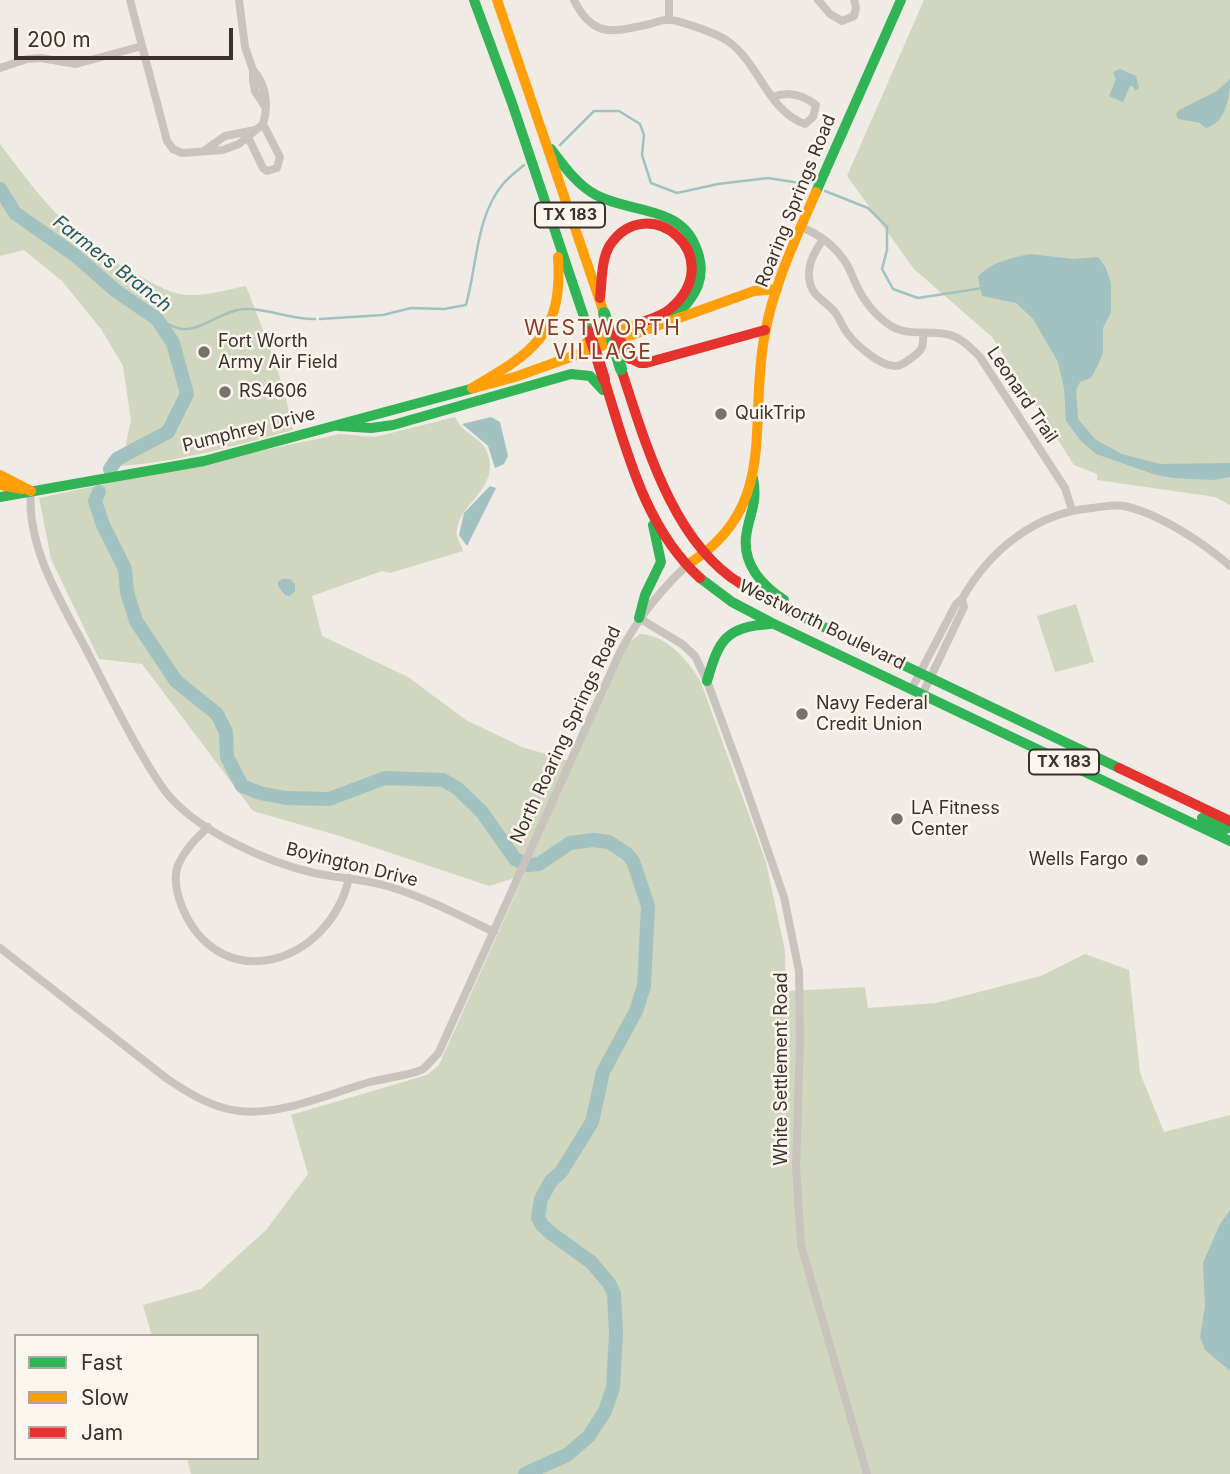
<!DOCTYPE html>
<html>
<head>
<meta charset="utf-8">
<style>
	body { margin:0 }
	#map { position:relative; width:1230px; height:1474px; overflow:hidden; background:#f0ebe5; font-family:Inter,sans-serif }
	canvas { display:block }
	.legend { position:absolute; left:14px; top:1334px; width:245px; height:126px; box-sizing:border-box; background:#fbf5ee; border:2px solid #aea6a0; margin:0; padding:9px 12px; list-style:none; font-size:21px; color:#3b302b }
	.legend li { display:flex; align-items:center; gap:14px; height:35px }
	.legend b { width:35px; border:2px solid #aea6a0 }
	.scale { position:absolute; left:14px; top:28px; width:219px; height:32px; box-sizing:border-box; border:4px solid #3b302b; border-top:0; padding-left:9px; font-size:21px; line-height:24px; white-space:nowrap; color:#3b302b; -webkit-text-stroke:5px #fbf5ee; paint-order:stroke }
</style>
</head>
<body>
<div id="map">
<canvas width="1230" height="1474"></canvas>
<ul class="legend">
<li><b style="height:9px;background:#30b455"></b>Fast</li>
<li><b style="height:9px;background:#ff9f0a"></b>Slow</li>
<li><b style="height:9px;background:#e5322d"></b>Jam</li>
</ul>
<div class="scale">200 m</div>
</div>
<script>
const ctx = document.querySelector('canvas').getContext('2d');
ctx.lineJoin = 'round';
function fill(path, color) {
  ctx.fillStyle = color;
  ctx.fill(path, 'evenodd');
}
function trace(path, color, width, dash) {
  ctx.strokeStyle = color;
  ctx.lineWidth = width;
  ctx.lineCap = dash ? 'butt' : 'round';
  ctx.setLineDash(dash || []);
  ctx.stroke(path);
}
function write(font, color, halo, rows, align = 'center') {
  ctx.font = font + ' Inter,sans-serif';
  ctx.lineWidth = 5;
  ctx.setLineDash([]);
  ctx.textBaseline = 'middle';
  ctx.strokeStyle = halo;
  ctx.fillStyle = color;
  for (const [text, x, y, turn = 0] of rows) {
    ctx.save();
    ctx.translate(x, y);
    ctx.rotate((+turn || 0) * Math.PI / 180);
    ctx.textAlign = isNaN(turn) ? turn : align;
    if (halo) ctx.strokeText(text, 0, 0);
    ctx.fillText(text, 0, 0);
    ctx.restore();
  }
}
fill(new Path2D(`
	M924 0H1230V505L1215 497 1097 480V474L1074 465 992 337 914 269 847 176Z
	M0 144C44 203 76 244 143 278 159 286 174 296 193 295 210 295 229 289 246 286 264 333 284 379 293 430 238 445 178 462 121 466L131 421 123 366 101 329 62 281 24 250 0 256Z
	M455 417C464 436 482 437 487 452 502 490 455 503 457 536 458 540 462 547 463 551L390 573 382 571 312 596 322 636 408 677 466 720 522 747 572 762 627 644 640 634C667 635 687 660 700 680L766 862 785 951 786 991 865 987 868 1008 936 1003 1041 976 1085 954 1129 970 1140 1073 1164 1132 1230 1115V1474H191L187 1458H257V1336H152L143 1305 201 1289 266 1230 308 1174 291 1115 427 1075 439 1065 524 875 489 886 343 837 253 811 142 664 99 659 51 559 39 498 340 434 375 437Z
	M1076 604 1094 662 1055 672 1037 616Z`), '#d1d6bf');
fill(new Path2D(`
	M1120 69 1136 76 1139 88 1135 91 1133 86H1130L1123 102 1109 96 1116 79 1113 72Z
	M1230 79C1230 97 1226 123 1206 128L1200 123 1178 119 1176 114 1179 110 1217 91Z
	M1031 254 1073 259 1098 257 1106 268 1111 284V312L1103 328V352L1099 363 1091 378 1080 382 1076 390 1078 419 1096 440 1122 454 1160 464 1230 463V477L1213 480 1174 478 1156 475 1096 454 1080 440 1066 421 1064 388 1058 362 1033 319 1016 303 982 296 978 277C989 263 1013 257 1031 254Z
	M491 417 500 422 508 456 504 464 495 468 488 446 462 424Z
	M490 486 496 488 467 546 459 535 464 513Z
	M282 579H290L295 584V591L290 596 285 595 278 586V582Z
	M1230 1210V1371L1205 1350 1200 1337 1205 1306 1203 1263 1220 1224Z`), '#a1c2c1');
trace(new Path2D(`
	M560 145 594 111H619L640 124 644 135 642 155 651 183 677 193 718 184 768 178 806 184
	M825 191 868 208 887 227V250L882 269 893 289 918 298 983 288
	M157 319C165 322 174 328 182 329 202 331 223 310 244 309 268 308 291 320 315 319
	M320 319 383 315 411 308 444 309 466 305C477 266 476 216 503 184 509 177 517 171 524 165`), '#a1c2c1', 2.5);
trace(new Path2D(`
	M0 189 15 213 76 256 116 291 157 319 173 343 187 394 168 432 117 459 110 469
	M99 492 95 501 103 525 125 569 127 592 136 621 176 681 217 714 226 732 227 757 242 786 260 793 286 798 329 799 385 778 443 780 457 788 482 812 515 859 529 865 539 864 570 843 593 840 609 842 627 854 633 861 648 906 644 986 636 1011 603 1072 592 1122 561 1172 551 1181 541 1199 538 1218 542 1225 552 1234 591 1262 609 1283 614 1294 616 1334 613 1388 605 1411 589 1436 567 1455 525 1474`), '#a1c2c1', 14);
trace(new Path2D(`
	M130 0 167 141 173 149 182 153 223 150 239 144 263 124C269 106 266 84 253 70
	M239 0 245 47 253 70V81L255 91 264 105
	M574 0C593 39 614 32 650 24 656 22 664 19 671 20 681 21 692 26 702 29 709 32 719 35 726 40 759 61 767 111 805 124L813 117 816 105C803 95 788 91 773 97
	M818 0 830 14 842 21 854 16 856 8 854 0
	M669 20V0
	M0 68 27 59 41 58 76 64 142 46
	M248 137 263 168 267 171 277 168 280 157 263 124
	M205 150 225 136 255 130
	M801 227C819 234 835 246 846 263 850 269 852 276 855 282 862 298 874 314 888 324 906 337 925 330 945 334 960 336 970 347 980 357L1065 488 1072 510
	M823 239C817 249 809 260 809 273 809 296 821 297 834 311 840 318 842 327 848 334 856 345 881 367 896 366 901 366 906 362 910 359 922 351 924 347 923 333
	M31 491C26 546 61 602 86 649 103 682 120 716 138 748 148 765 157 782 170 797 202 833 267 862 314 873 338 878 363 879 387 886 424 897 459 915 494 932
	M962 599C989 551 1035 513 1092 508 1102 507 1113 504 1124 506 1158 513 1204 543 1230 566
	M639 618 682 644 695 656 707 681 741 773 784 897 799 971 800 1042 796 1168 801 1245 867 1474
	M912 688 956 604 962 599 964 607 923 693
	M208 827C196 839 185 849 178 865 173 878 177 894 182 907 220 998 329 965 349 878
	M0 948 166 1078C188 1093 212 1108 239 1111 281 1116 331 1093 370 1082 381 1079 416 1074 423 1069 428 1065 433 1058 438 1054L621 650C640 616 659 592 687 565`), '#c9c3be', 8);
trace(new Path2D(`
	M474 0 512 103 589 332
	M551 149C564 166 577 185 596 195 618 207 645 207 668 218 679 223 689 232 694 243 710 276 696 296 673 319
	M816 192 901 0
	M339 426 371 428 393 425 571 374 590 376 603 390
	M753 478C758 505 749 513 746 537 743 565 763 586 784 600
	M0 497 204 461 474 388
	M700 578 732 602 772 623 1230 841
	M741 584 767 600 1119 768
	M639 618 645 595 661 562 653 525
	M707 681C719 640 725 627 770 624
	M1202 818 1225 829 1230 827`), '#30b455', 10);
trace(new Path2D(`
	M497 0 604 313
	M586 343 640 323
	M472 388C534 352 563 334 558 257
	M474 388 515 377 754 291 777 289
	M0 475 31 491
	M0 485 22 489
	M687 565C781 507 747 424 765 333 774 284 796 238 816 192`), '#ff9f0a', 10);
trace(new Path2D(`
	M600 298C602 282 601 259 610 245 648 188 731 257 670 309 662 316 650 319 640 323
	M630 358 640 363H646L765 330
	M621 369C645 441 672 542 741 584
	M604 379C626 448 644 527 700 578
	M1119 768 1230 821`), '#e5322d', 10);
trace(new Path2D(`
	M604 313 621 369`), '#30b455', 12);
trace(new Path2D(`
	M589 332 604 379
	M615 334 630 358`), '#e5322d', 12);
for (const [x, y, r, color] of [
	[204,352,7,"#7a716c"],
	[225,392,7,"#7a716c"],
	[721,414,7,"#7a716c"],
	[802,714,7,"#7a716c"],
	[897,819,7,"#7a716c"],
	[1142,860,7,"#7a716c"]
]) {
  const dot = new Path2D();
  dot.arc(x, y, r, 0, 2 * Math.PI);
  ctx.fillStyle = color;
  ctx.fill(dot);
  trace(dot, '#fbf5ee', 2.5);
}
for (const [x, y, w] of [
	[570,215,70],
	[1064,762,70]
]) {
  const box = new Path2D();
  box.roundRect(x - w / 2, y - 12.5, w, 25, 5);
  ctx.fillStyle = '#fbf5ee';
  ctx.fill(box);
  trace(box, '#3b302b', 2);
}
write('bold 16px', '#3b302b', null, [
	["TX 183",570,215],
	["TX 183",1064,762]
]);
write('18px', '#3b302b', '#fbf5ee', [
	["Roaring Springs Road",796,201,-68],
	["Leonard Trail",1022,395,56],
	["Pumphrey Drive",249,430,-14],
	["Westworth Boulevard",822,625,26],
	["North Roaring Springs Road",566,735,-65],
	["Boyington Drive",352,865,14],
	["White Settlement Road",782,1069,-90]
]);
write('18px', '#3b302b', '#fbf5ee', [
	["Fort Worth",218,342],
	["Army Air Field",218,363],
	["RS4606",239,392],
	["QuikTrip",735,414],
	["Navy Federal",816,704],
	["Credit Union",816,725],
	["LA Fitness",911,809],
	["Center",911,830],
	["Wells Fargo",1128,860,"right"]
], 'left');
write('italic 19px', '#1f5a5e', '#fbf5ee', [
	["Farmers Branch",112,264,38]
]);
ctx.letterSpacing = '2px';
write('21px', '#8c3b22', '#fbf5ee', [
	["WESTWORTH",603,329],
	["VILLAGE",603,353]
]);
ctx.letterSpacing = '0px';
</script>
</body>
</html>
